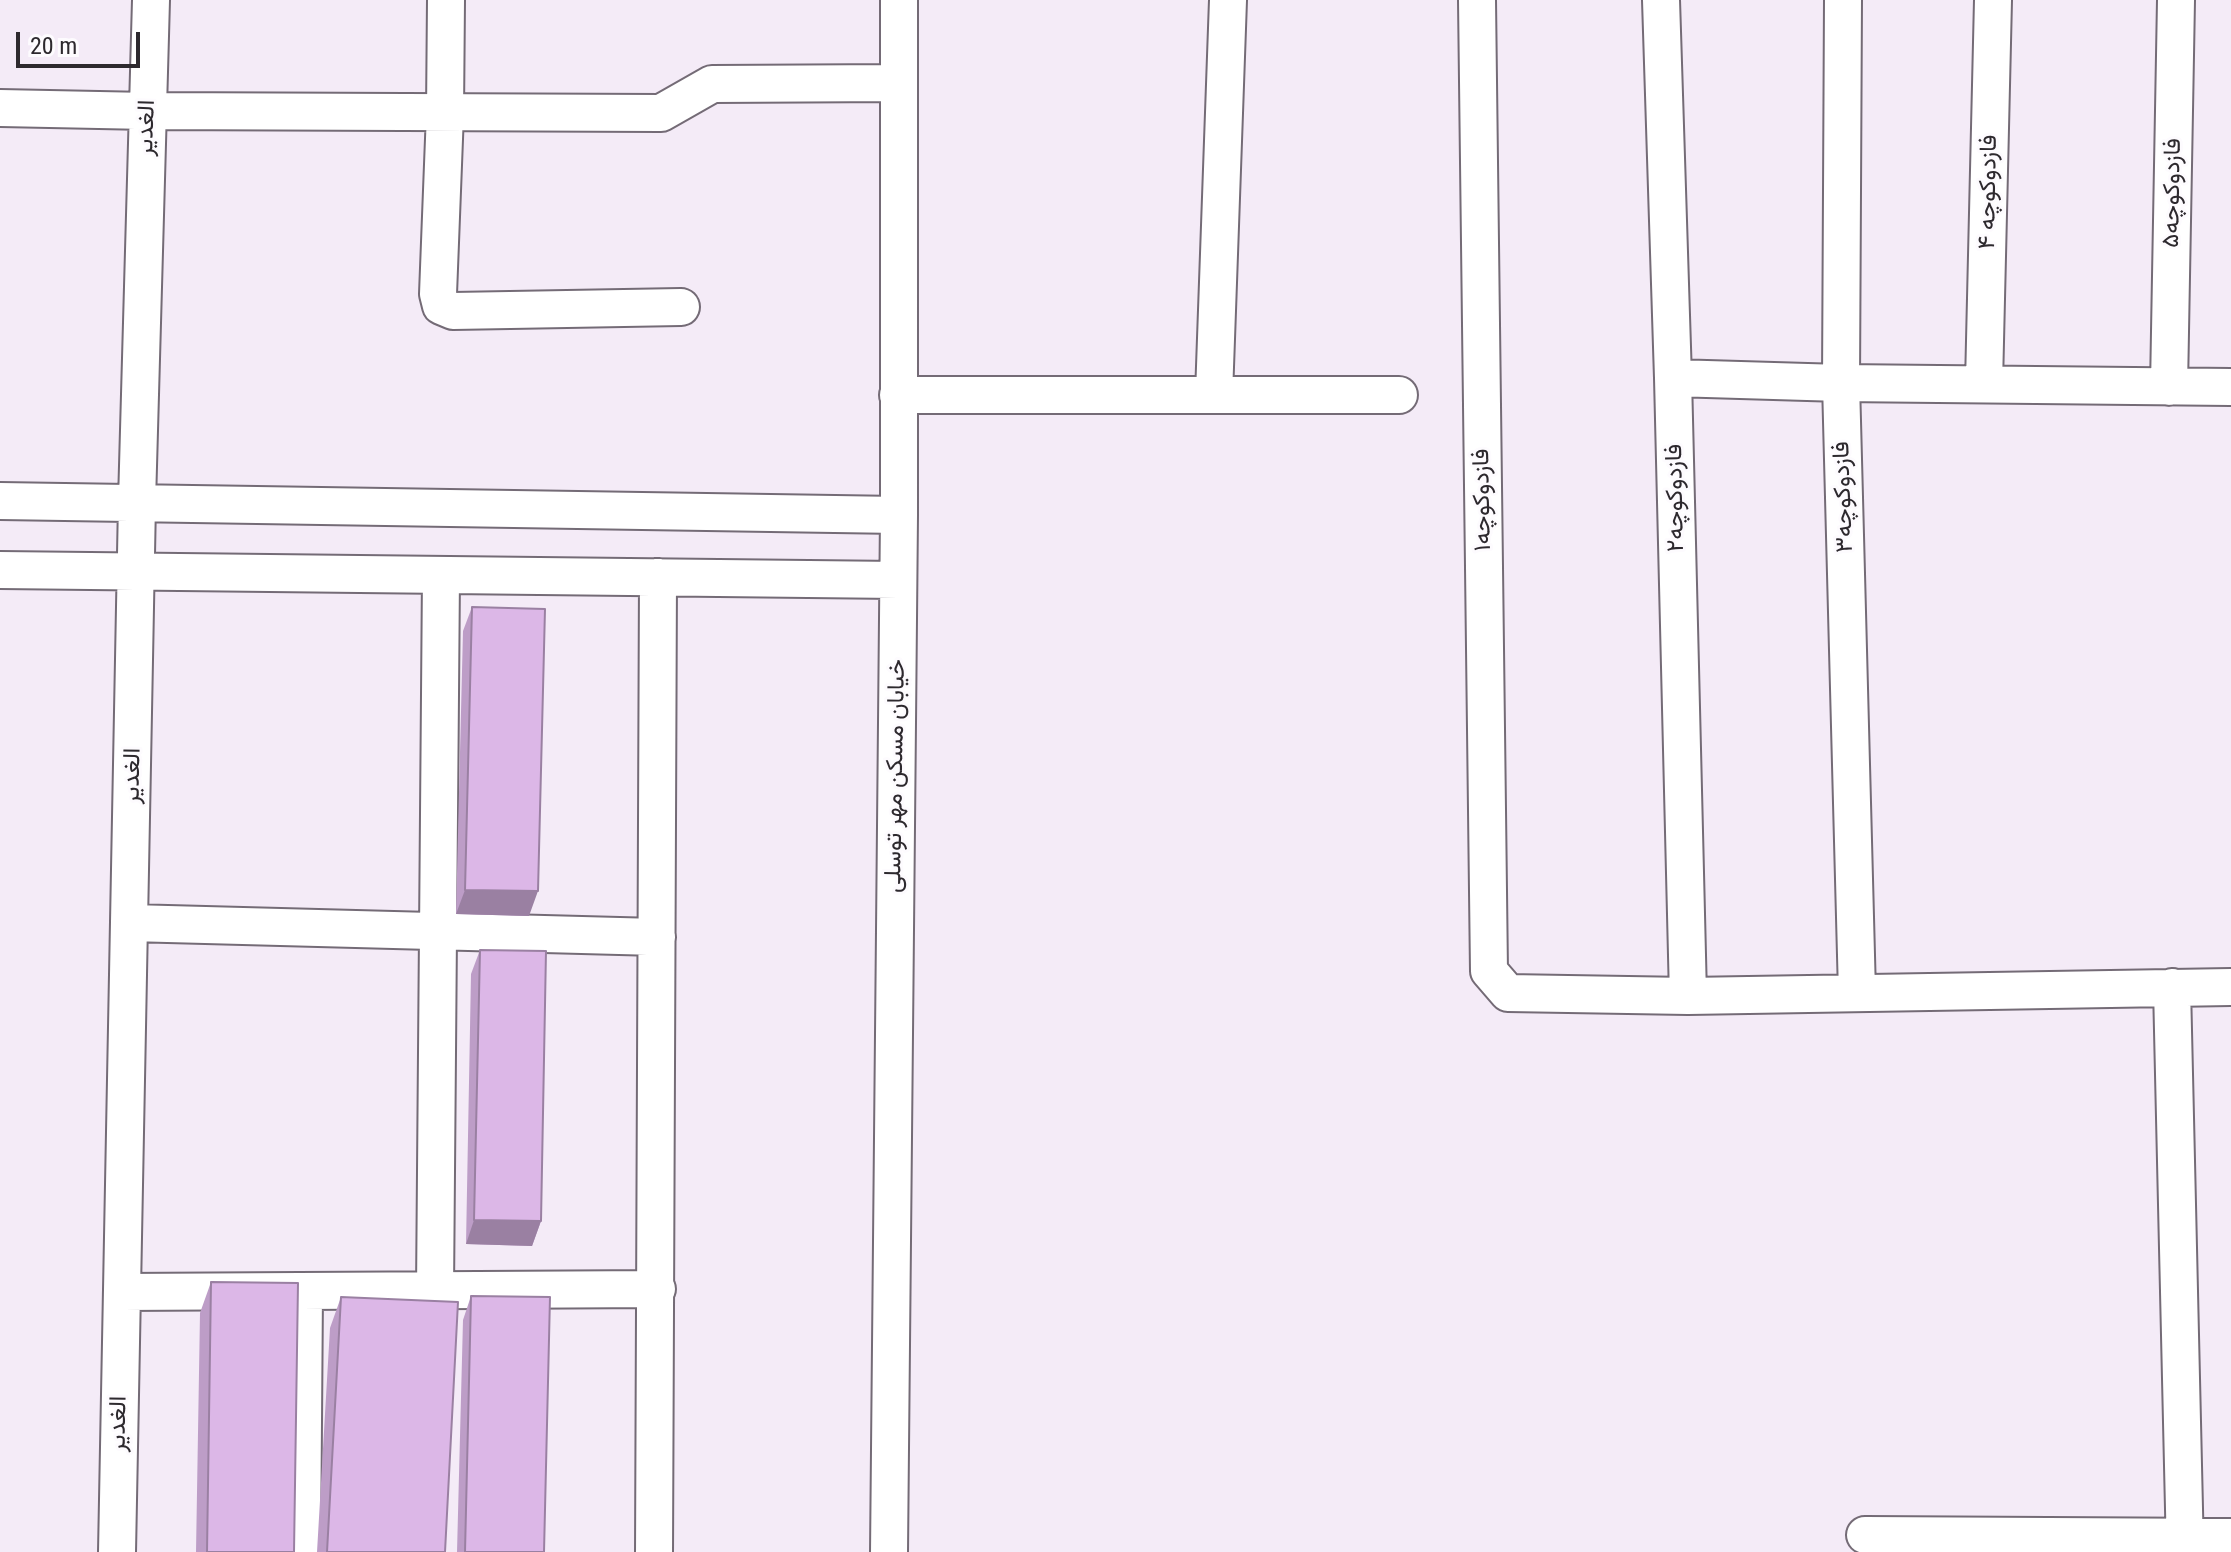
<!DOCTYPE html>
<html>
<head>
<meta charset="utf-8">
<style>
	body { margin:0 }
	#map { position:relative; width:2231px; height:1552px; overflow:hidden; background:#f4ebf7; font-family:"Roboto Condensed",sans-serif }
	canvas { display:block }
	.scale { position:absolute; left:16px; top:32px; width:124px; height:36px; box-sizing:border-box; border:4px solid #2d292e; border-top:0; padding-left:10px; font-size:24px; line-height:28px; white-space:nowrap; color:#2d292e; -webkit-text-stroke:6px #fdfbfe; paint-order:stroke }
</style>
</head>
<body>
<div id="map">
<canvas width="2231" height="1552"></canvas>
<div class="scale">20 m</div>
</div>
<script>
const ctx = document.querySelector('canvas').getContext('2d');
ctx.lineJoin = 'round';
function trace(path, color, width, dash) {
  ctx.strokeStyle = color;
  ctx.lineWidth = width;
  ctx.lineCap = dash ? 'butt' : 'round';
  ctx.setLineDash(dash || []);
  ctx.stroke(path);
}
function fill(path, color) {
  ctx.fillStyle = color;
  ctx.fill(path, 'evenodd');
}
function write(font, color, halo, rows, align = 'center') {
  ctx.font = font + ' "Roboto Condensed",Vazirmatn,sans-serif';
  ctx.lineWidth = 6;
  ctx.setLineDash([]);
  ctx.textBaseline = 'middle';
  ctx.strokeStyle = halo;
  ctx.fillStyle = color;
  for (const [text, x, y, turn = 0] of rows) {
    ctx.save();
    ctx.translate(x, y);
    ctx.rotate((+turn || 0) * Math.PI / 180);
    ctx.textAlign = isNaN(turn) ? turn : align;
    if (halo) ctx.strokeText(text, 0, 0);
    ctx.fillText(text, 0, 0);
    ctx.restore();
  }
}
const street = new Path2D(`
	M446 0 445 113 438 294 441 306 453 311 681 307
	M1477 0 1489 971 1508 993 1688 996 2231 987
	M1661 0 1673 378 1688 996
	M1843 0 1841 383 1857 993
	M0 108 148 111 661 113 712 84 897 83
	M1673 378 1841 383 2231 387
	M1984 384 1993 0
	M2169 387 2176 0
	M898 395H1399
	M1214 395 1228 0
	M0 501 899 515
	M0 570 898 580
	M130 923 657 937
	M2172 987 2185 1552
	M435 1290 441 575
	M122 1292 657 1289
	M1865 1535 2231 1537
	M117 1552 137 502 151 0
	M302 1552 304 1291
	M654 1552 658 577
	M889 1552 899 515V0`);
trace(street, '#746b76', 40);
trace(street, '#fff', 36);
fill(new Path2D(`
	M472 607 529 916 456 914 463 631Z
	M480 950 541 1221 532 1246 466 1244 471 974Z
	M211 1282 294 1552H196L200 1313Z
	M471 1296 544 1552H457L463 1320Z
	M341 1297 445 1552H317L330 1328Z`), '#bd9dc7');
fill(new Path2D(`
	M465 890 538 891 529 916 456 914Z
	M474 1220 541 1221 532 1246 466 1244Z`), '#9a80a2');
const building = new Path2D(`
	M472 607 545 609 538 891 465 890Z
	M480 950 546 951 541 1221 474 1220Z
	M211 1282 298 1283 294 1552H207Z
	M471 1296 550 1297 544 1552H465Z
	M341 1297 458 1302 445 1552H327Z`);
fill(building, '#dcb7e7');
trace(building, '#9a80a2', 2);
write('24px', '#2d292e', '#fdfbfe', [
	["الغدیر",147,128,-88],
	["فازدوکوچه ۴",1989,192,-89],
	["فازدوکوچه۵",2173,193,-89],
	["فازدوکوچه۳",1844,497,-92],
	["فازدوکوچه۲",1676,498,-91],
	["فازدوکوچه۱",1483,500,-91],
	["الغدیر",133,776,-89],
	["خیابان مسکن مهر توسلی",896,776,-89],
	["الغدیر",119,1424,-89]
]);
</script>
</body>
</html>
